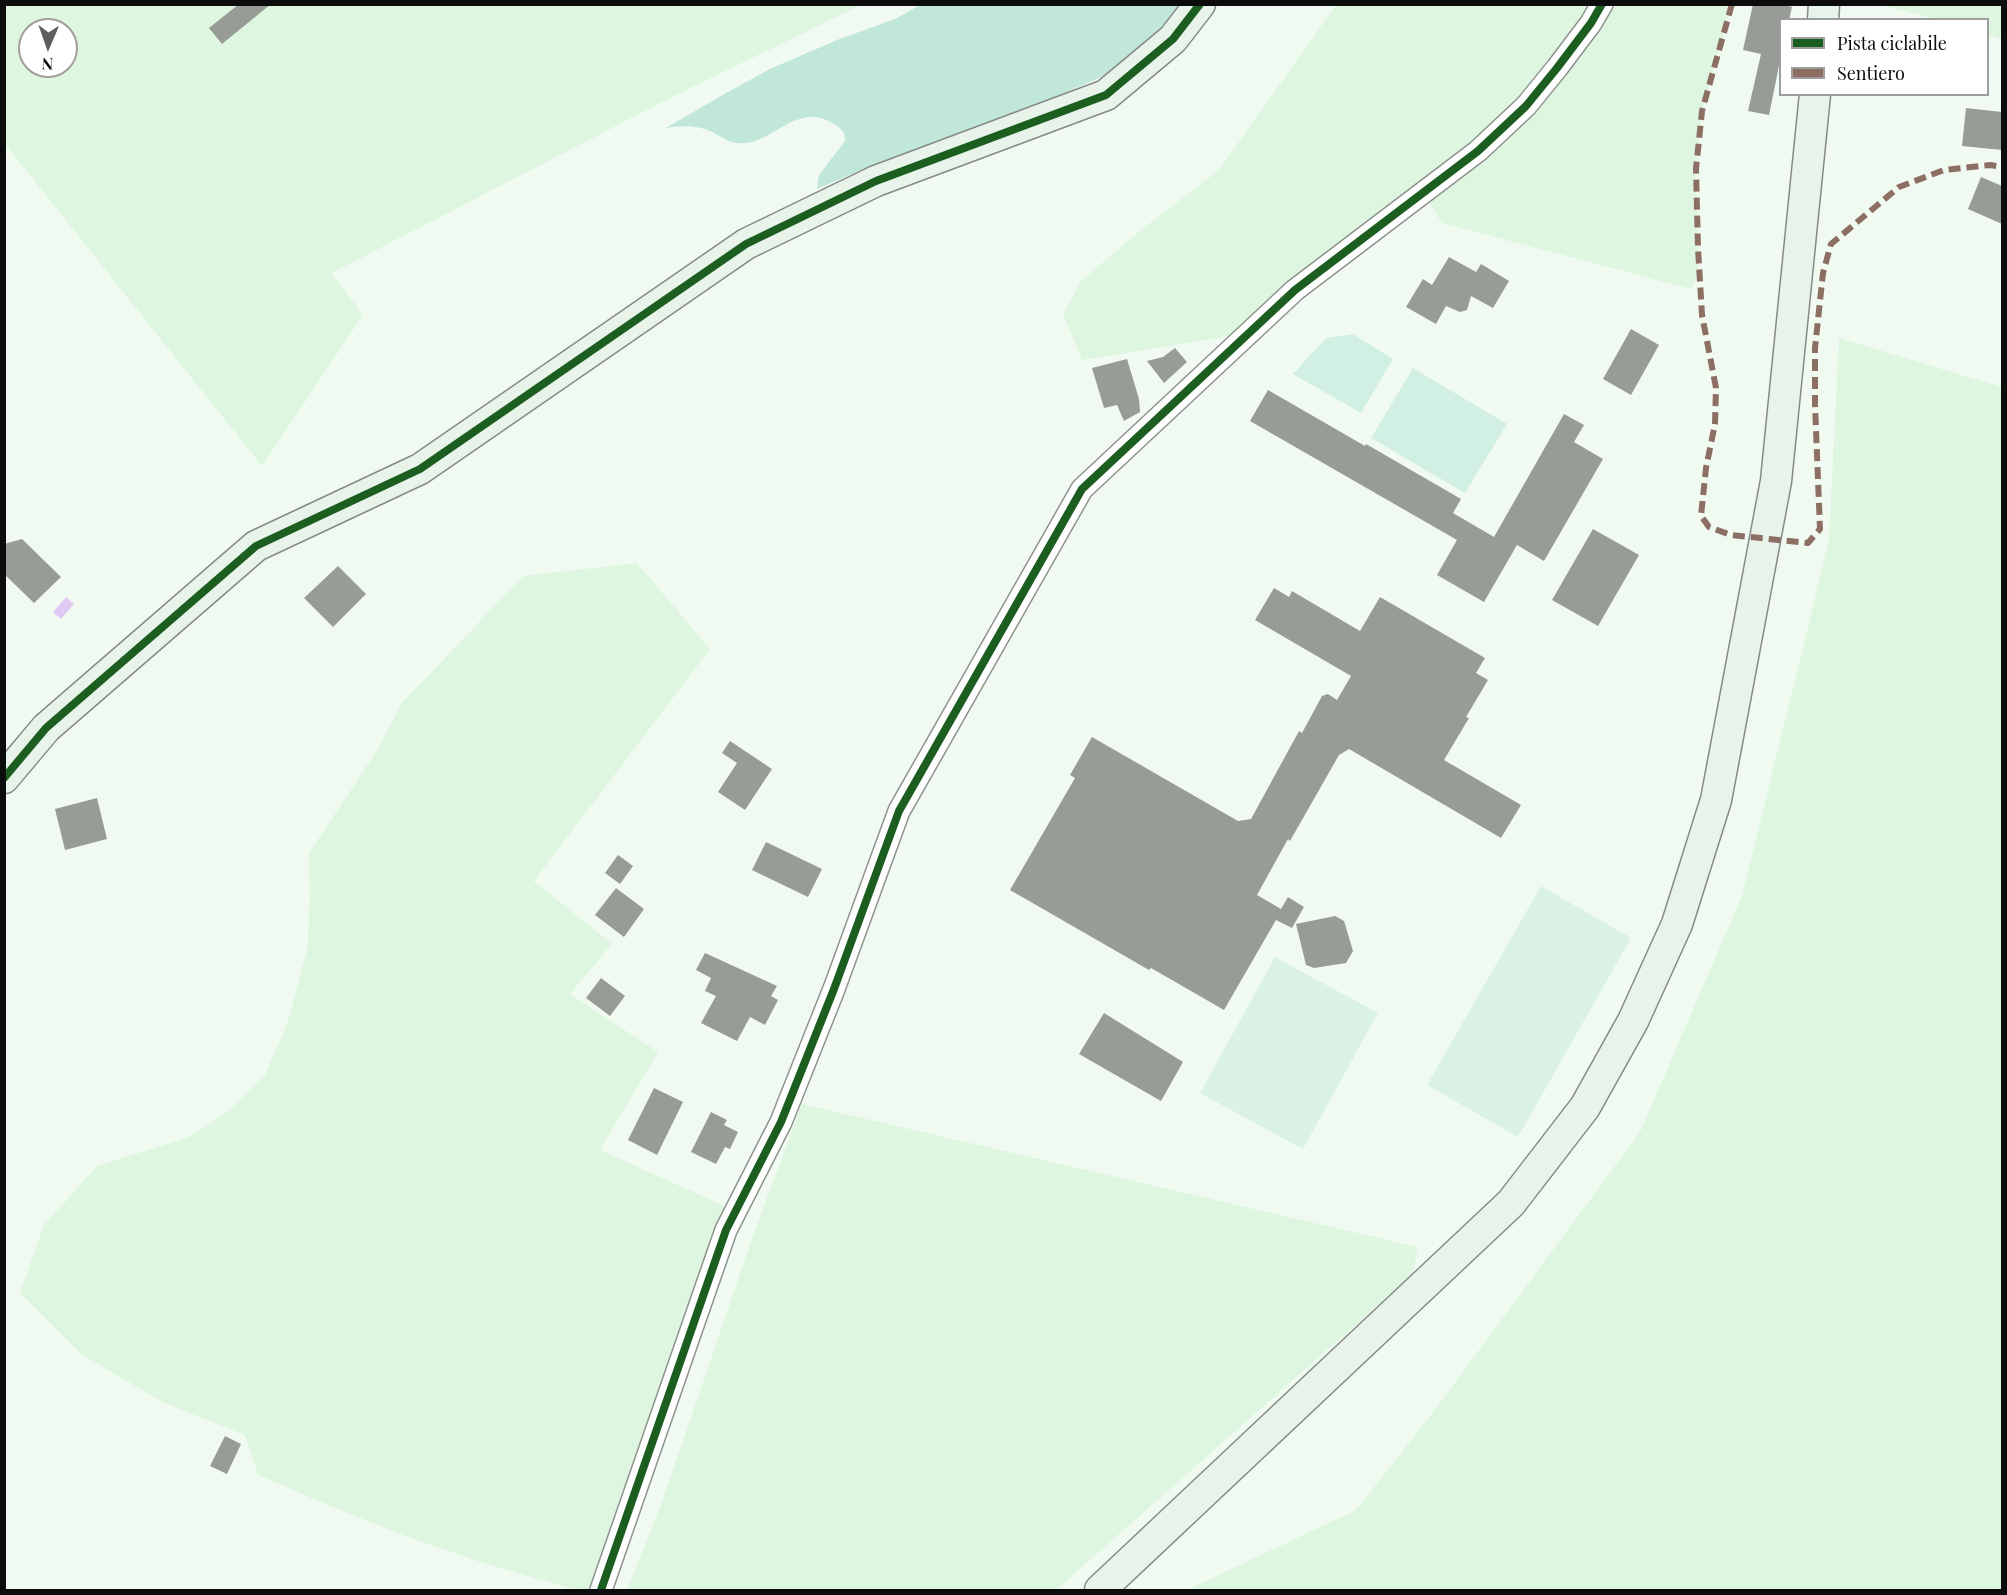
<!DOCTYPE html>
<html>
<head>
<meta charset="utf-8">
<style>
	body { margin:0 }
	#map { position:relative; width:2007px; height:1595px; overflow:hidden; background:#f1faf1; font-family:"Playfair Display",serif }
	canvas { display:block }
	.frame { position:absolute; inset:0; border:6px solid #0c0c0c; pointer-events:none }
	.legend { position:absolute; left:1779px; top:18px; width:210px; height:78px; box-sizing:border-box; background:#fff; border:2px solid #9e9e9e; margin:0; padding:8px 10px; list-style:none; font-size:18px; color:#0c0c0c }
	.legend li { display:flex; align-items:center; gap:12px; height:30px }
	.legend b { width:30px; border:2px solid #9e9e9e }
	.north { position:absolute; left:18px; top:18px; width:60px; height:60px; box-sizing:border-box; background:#fff; border:2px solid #9e9e9e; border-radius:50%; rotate:182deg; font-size:16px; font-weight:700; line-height:24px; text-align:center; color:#0c0c0c }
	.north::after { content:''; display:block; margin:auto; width:21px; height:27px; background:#5c5f5c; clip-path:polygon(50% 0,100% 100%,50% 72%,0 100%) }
</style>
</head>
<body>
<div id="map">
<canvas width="2007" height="1595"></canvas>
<div class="frame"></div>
<ul class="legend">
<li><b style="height:8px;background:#1b5e20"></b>Pista ciclabile</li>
<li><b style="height:8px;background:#8d6e63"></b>Sentiero</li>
</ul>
<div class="north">N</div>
</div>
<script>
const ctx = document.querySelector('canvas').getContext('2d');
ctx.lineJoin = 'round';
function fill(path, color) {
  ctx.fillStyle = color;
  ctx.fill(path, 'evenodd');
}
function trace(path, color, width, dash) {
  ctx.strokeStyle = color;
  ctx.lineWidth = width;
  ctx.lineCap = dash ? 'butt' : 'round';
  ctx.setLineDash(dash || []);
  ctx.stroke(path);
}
fill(new Path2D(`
	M5 5H861L670 98 332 273 363 315 262 466 5 144ZM30 30H66V66H30Z
	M1336 5H1732L1702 111 1696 169 1699 275 1691 289 1442 223 1423 193 1250 333 1082 360 1063 314 1081 281 1141 230 1219 170Z
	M1881 5H2002V39L1988 35V20L1934 19Z
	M1839 338 2002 387V1590H1187L1356 1510 1434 1411 1640 1132 1742 896 1829 541Z
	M637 563 710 649 534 881 612 944 570 994 658 1052 600 1150 736 1211 601 1590H576L477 1561 400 1534 335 1508 258 1475 245 1435 164 1403 81 1354 20 1293 44 1225 97 1166 189 1137 234 1107 265 1075 287 1024 307 951 310 899 309 853 376 752 402 703 523 576Z
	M802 1104 1418 1247 1413 1274 1056 1590H627L663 1499 755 1230Z`), '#def6e0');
fill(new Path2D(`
	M1353 334 1393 359 1361 413 1293 374 1326 338Z
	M1413 368 1507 424 1465 493 1371 438Z`), '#d2efe3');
fill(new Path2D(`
	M920 5H1182L1156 37 1117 70 1032 107 868 167 817 189 819 175 845 141C845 133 843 130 837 126 796 97 772 148 737 143 729 142 723 138 716 134 701 125 683 125 666 128L726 93 770 69 837 40 895 19Z`), '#c1e6da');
fill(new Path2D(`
	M1541 886 1631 938 1518 1137 1427 1085Z
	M1275 957 1378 1013 1303 1149 1200 1093Z`), '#daf2e5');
fill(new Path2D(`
	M66 597 74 604 61 619 53 612Z`), '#e0c9f2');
fill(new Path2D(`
	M239 4H271L222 44 209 28Z
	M1753 4H1781L1792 7 1789 20H1780V61L1769 115 1748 111 1761 54 1743 50Z
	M1966 108 2002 112V150L1962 146Z
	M1981 177 2002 186V224L1968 209Z
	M1449 257 1476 272 1481 264 1509 281 1493 308 1471 296 1467 310 1460 312 1446 306 1436 324 1406 307 1423 279 1432 285Z
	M1631 329 1659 345 1631 395 1603 379Z
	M1175 348 1187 362 1164 383 1147 361 1163 357Z
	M1127 359 1139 399 1140 412 1124 421 1117 405 1104 408 1092 368Z
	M1268 390 1365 446 1366 444 1461 499 1453 513 1494 537 1564 414 1584 425 1574 442 1603 459 1544 561 1517 545 1484 602 1437 575 1457 540 1250 421Z
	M1593 529 1639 555 1598 626 1552 600Z
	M22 539 61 577 34 603 4 574V544Z
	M338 566 366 594 333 627 304 598Z
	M1274 588 1289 597 1292 591 1360 631 1380 597 1485 658 1476 673 1488 680 1466 717 1469 718 1444 760 1521 805 1501 838 1349 749 1339 755 1290 841 1288 839 1257 895 1281 909 1288 897 1304 907 1292 928 1276 920 1224 1010 1151 968 1149 970 1010 890 1075 778 1070 775 1092 737 1238 821 1251 819 1299 731 1302 733 1322 696 1328 694 1337 700 1351 676 1255 620Z
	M730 741 772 769 745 810 718 792 737 763 722 753Z
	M97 798 107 839 65 850 55 809Z
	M766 842 822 869 808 897 752 870Z
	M618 855 633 866 620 884 605 873Z
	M616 888 644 909 624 937 595 915Z
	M1335 916 1344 921 1353 951 1346 963 1314 968 1306 965 1296 924Z
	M705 953 777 986 771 996 778 1000 765 1025 750 1017 737 1041 701 1023 716 996 705 991 711 978 696 970Z
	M601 978 625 996 610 1016 586 998Z
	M1104 1013 1183 1062 1161 1101 1079 1054Z
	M654 1088 683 1102 657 1155 628 1140Z
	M711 1112 727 1120 724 1125 738 1132 730 1149 725 1147 716 1164 691 1152Z
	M225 1436 241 1444 227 1474 210 1466Z`), '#979c97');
const street = new Path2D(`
	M601 1590 726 1230 781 1122 834 989 899 811 1082 489 1295 290 1478 151 1526 106 1557 68 1591 23 1602 4`);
const secondary = new Path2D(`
	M1823 20 1824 4
	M4 778 46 728 256 546 420 469 746 244 876 181 1106 95 1173 39 1200 4
	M1100 1590 1511 1203 1585 1107 1633 1021 1677 924 1716 800 1776 481 1815 94`);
trace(street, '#8f938f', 24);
trace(secondary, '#868a86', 33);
trace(street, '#fdfefd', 21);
trace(secondary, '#e8f4ea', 30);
trace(new Path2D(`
	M1732 4 1702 111 1696 169 1698 248 1702 315 1716 388 1715 424 1706 468 1701 516 1709 527 1731 535 1808 543 1820 529 1815 405V348L1823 273 1831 244 1899 187 1944 170 1990 165 2002 167`), '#8d6e63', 6, [12, 6]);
trace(new Path2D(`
	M4 778 46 728 256 546 420 469 746 244 876 181 1106 95 1173 39 1200 4
	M601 1590 726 1230 781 1122 834 989 899 811 1082 489 1295 290 1478 151 1526 106 1557 68 1591 23 1602 4`), '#1b5e20', 8);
</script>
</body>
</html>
